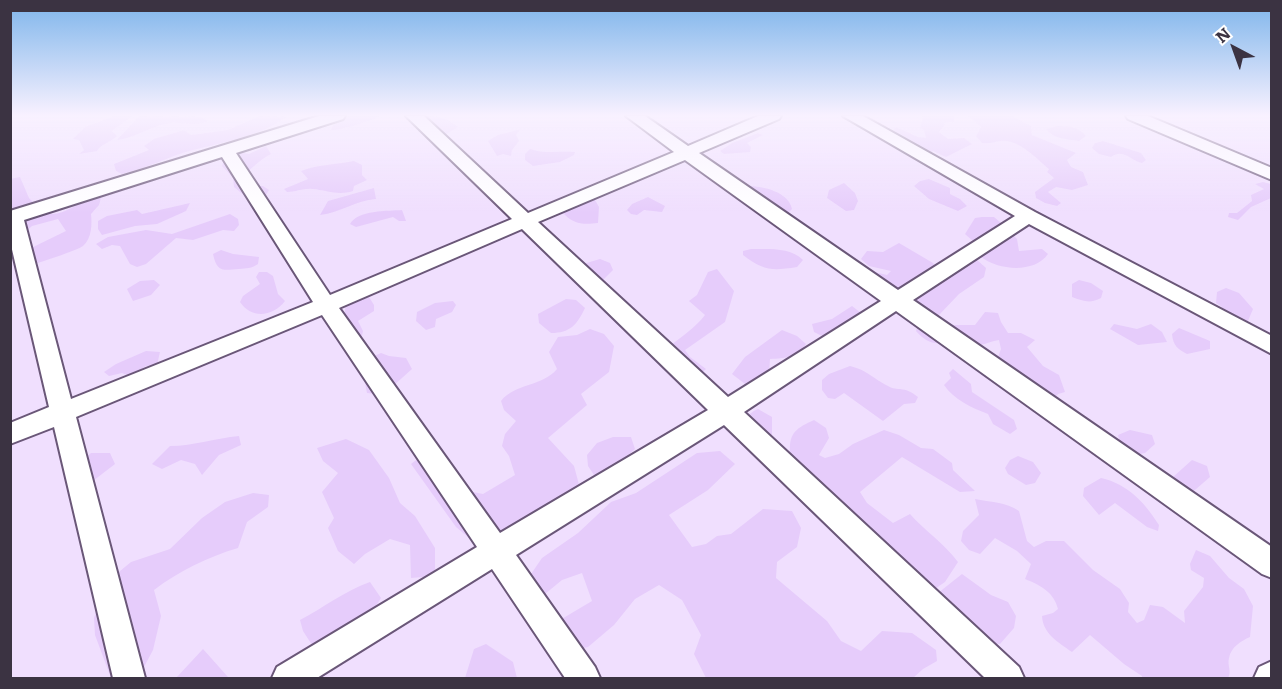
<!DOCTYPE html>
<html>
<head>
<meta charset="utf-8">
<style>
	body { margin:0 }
	#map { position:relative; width:1282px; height:689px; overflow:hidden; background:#f0dffe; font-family:Literata,serif }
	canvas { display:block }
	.frame { position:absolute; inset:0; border:12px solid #3b3342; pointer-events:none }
	.north { position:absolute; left:1204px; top:18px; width:60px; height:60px; -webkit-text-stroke:4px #fff; paint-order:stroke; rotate:319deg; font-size:16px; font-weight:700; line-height:24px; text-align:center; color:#3b3342 }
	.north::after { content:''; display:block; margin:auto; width:21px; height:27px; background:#3b3342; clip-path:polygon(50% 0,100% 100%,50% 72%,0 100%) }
</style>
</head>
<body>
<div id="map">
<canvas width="1282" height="689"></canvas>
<div class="frame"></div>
<div class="north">N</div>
</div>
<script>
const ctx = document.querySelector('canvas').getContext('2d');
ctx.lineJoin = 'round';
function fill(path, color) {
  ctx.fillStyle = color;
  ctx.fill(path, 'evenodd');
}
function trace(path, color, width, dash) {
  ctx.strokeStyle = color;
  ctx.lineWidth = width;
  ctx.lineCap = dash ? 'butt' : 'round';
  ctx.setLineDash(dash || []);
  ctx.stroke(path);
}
fill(new Path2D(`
	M114 116H132L112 131 117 136C111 142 101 144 97 151L79 154 84 150 79 140 73 139 85 127Z
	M139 116 201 117 208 121C194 127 184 122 171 123 152 125 136 138 117 140Z
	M259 116 286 117C259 137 225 142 193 150 169 156 146 169 122 174L116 171 114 164 149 150 144 146 154 139 184 130 191 135 228 130Z
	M349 116H380C373 121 338 131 331 130L333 125Z
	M411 116C430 116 444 114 458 127L440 138Z
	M923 116H954V122L944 123 945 125 939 132 948 139 964 138 972 144 946 157 933 151 922 158 908 156 890 133 896 127 918 137 926 138 924 130 920 128Z
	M1012 116 1031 126 1032 135 1076 153 1067 160 1071 167 1083 172 1088 185 1072 190 1056 187 1048 192 1061 203 1057 206 1045 203 1036 198 1035 192 1054 178 1047 172 1049 169C1037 159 1018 138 1000 141 993 142 990 144 982 143L976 136 981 127 968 116Z
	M1057 126C1069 126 1078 126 1086 136L1079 141C1067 139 1053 139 1046 129Z
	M521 129 516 135 519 141 512 150 511 156 503 154 497 156 488 141 498 135Z
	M758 133 763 135 747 143 751 147 750 152 724 154 720 151 732 143Z
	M1103 141 1141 153 1146 160 1142 163C1130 160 1123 148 1111 157L1099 154 1092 148 1095 143Z
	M266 146 271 154C264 157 252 167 247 173L256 186H263L269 190 263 200 251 201 234 187 233 178 222 166 225 155 239 152 249 154Z
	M530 149C544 154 559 151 575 152L574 155 560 162 533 166 525 160V154Z
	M354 161 362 165V175L367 180 354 186 353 191C338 196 327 190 312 189 304 188 296 192 287 192L284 189 308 179 301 171C319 164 335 165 354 161Z
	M20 177 29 198 34 203 11 212 10 179Z
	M929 179 950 188V194L960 199 967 206 958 211 929 199 914 186 920 181Z
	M1263 182 1271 184V198L1251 207 1238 220 1228 217 1229 213H1237L1252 201 1251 195 1264 189 1255 184Z
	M844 183 855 193 858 201 854 210 846 211 827 198 829 190Z
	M748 186C763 186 789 192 792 209L788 213 779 212Z
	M374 188 376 199C356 200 340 213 320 215L328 201Z
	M93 196 101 198 99 205 91 214C92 224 92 238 83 246 78 250 36 264 28 266L25 251 66 231 58 219 32 226 24 233 19 218 49 208 50 214C66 215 78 202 93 196Z
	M648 197 665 206 662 212 644 210 637 215 631 214 627 210 632 204Z
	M583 200H595L599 207 598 223C582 225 573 224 562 212Z
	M190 203 186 211 157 224 135 226 102 235 98 229V221L107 216 137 210 142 214Z
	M402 210 406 221H399L393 217 356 227 350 224C358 210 387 211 402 210Z
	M230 214 238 219 239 225 234 231 223 230 193 240 176 238 146 264 137 267 130 264 120 246 112 245 102 249 96 244 108 237 146 230 172 234Z
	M982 217H994L1008 229 974 242 965 234 975 218Z
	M1013 235 1017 239 1019 251 1042 249 1048 254C1034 274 998 270 981 257L985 252Z
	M899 243 933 263 941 272C912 288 884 315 857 282L861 275 874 272 887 275 891 271 869 266 861 259 867 251 883 252Z
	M751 249C768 249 791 247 803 260L797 267C772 271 764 271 743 255V251Z
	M221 250 233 254 259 257 258 264C251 269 247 268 239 269 223 270 217 273 213 254Z
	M600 259 610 263 613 270 597 286 573 267Z
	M976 259 986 268 984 277 959 294 939 315 948 342C933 345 926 342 916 331L918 325 907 321 901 309Z
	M717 269 734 291 725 322 685 350 690 357 706 369 692 382 677 380 667 348C679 339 697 326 705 315L689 301 697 295 708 272Z
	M259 272H267L273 276 278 294 285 301C273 317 251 319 240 302L243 296 260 284 256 277Z
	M154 280 160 285 151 295 133 301 127 289 140 281Z
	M1079 280 1091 283 1103 291 1101 298C1090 304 1083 301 1072 297V284Z
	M1226 288 1239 293 1253 309 1245 328 1218 314 1222 307 1216 303 1217 292Z
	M369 297 374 305V311L358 321 363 331 361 340 350 344 337 338 347 325 344 316 346 305 359 298Z
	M566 299 576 300 585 308C577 325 570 333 551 333L539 323 538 314Z
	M453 301 456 305 452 312 436 319 435 327 426 330 416 321 417 312 435 303Z
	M852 306 861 313 852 330 822 336 814 332 812 324 832 319Z
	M985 312 998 313 1001 322 1008 333H1021L1035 340 1027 347 1043 366 1059 375 1065 392 1058 394 1047 408 967 363 969 358 998 357 1001 349 999 340C992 341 986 344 980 345 966 348 955 336 945 329L954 325H975Z
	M1114 324 1137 329 1151 324 1162 332 1167 342 1138 345 1110 329Z
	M1179 328 1210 341V349L1187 354C1178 349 1173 346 1172 334Z
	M590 329 604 334 614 346 609 372 581 394 587 405 548 438 574 466 581 492 569 506 475 543 456 527 411 464 428 451 468 491 483 494 515 475 509 456 502 446 505 434 516 421 504 410 501 401C515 383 542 387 557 369L549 352 558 337 577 335Z
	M782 330 797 336 806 344C796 358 786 358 770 359L769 374 749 387 732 374 745 357Z
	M146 351 160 352 157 365 146 366 130 376 122 373 109 376 104 372 116 364Z
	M381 353 389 356 406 358 412 369 383 395 367 393 361 362Z
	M850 366C869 371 872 378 888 386 898 392 903 385 918 397L915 403 904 404 883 421 844 393 835 399 828 398 822 390V380L829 374Z
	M953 369 971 384 972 392 1014 420 1017 429 1010 434 993 424 988 414C972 408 953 399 944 385L951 378 949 373Z
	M758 409 772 417V444L757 450 741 444 736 436C741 424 746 414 758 409Z
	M814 420 826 428 829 438 819 455 825 458 839 454 853 444 884 430 899 435 921 448 933 449 952 463 953 470 975 491 960 492 902 457 860 492 867 503 893 523 910 514C925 531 944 543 958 562L945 582 926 595 779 462 790 452C789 432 797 428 814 420Z
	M1130 430 1152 435 1155 444 1145 453 1129 456 1121 447 1118 435Z
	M239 436 241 445 219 455 202 475 195 464 181 460 162 469 152 464 170 446C194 446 216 438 239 436Z
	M613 437H631L635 449 607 475H594L588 466 587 455 597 443Z
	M346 439 369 450 389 478 400 503 415 516 435 548V576L411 578 410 545 390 539 365 554 354 564 338 551 328 528 334 518 322 492 338 473 323 461 317 448Z
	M720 451 735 464 708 490 669 515 692 547 706 544 717 536 731 534 763 509 792 511 801 528 797 547 777 562 776 578 827 621 841 641 861 651 882 631 912 633 936 650 937 661 923 669 913 678H706L694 654 701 635 682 600 659 585 635 599 614 625 588 647 560 653V620L592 601 582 573 562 580 545 594 531 600 520 590 542 558 578 533 611 502 636 493 697 453Z
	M91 453H110L115 464 89 484 70 471Z
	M1018 456 1033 462 1041 473 1035 483 1026 485 1008 474 1005 468 1010 460Z
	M1192 460 1207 466 1210 477 1188 496 1170 490 1173 477Z
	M1101 478C1128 484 1145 503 1159 525L1158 531 1147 527 1115 503 1099 515 1083 496 1084 488Z
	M253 493 269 495 268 507 247 522 238 548C208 557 179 571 154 590L161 616 153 650 144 667 147 678H111L95 635 94 618 101 598 114 576 131 562 170 549 202 518 225 502Z
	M975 499C990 502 1006 502 1019 511L1027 541 1034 547 1046 541H1064L1093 570 1120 589 1129 603 1128 612 1137 623 1144 620 1150 605 1163 607 1185 623 1184 611 1203 587 1204 578 1191 570 1190 564 1196 550 1210 556 1229 578 1244 589 1253 606 1250 637C1241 641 1231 647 1229 658 1227 666 1232 671 1228 678H1142V676L1124 664 1090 635 1072 652C1058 642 1043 634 1042 616L1053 613 1058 609C1054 592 1040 585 1025 579L1031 564 1017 551 995 538 980 554 969 550 961 541 963 531 979 515Z
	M962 574 991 595 1008 602 1016 616 1014 628 1000 644 978 643 933 597Z
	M370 582 381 598 366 622 314 648 303 631 300 620C323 608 346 590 370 582Z
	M486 644 513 662 517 678H465L474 649Z
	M203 649 228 677 227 678H176Z`), '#e6ccfb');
const minor = new Path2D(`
	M319 116H345L343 119 236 153 330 295 512 219 406 116H424L528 213 674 152 626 116H645L688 146 758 116H781L779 119 699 153 898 290 1015 216 843 116H863L1035 212 1272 336V354L1029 224 913 300 1272 547V578L1262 574 896 311 744 412 1019 667 1024 678H985L724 425 516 555 595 667 600 678H565L492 569 317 678H272L277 667 477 547 322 315 76 417 145 678H113L54 427 10 444V423L49 407 10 241V211ZM222 157 313 302 71 399 24 220ZM685 160 881 301 728 397 538 222ZM522 229 708 410 500 533 339 308Z
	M1126 116H1148L1272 168V180L1128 119Z
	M1272 661V678H1254L1259 667Z`);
trace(minor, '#6a5778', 4);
fill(minor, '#fff');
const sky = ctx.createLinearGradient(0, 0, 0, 213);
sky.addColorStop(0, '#7eb5eb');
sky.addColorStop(0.54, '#f8f1ff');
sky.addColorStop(1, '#f8f1ff00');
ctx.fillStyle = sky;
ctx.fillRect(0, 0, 1282, 213);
</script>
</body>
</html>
